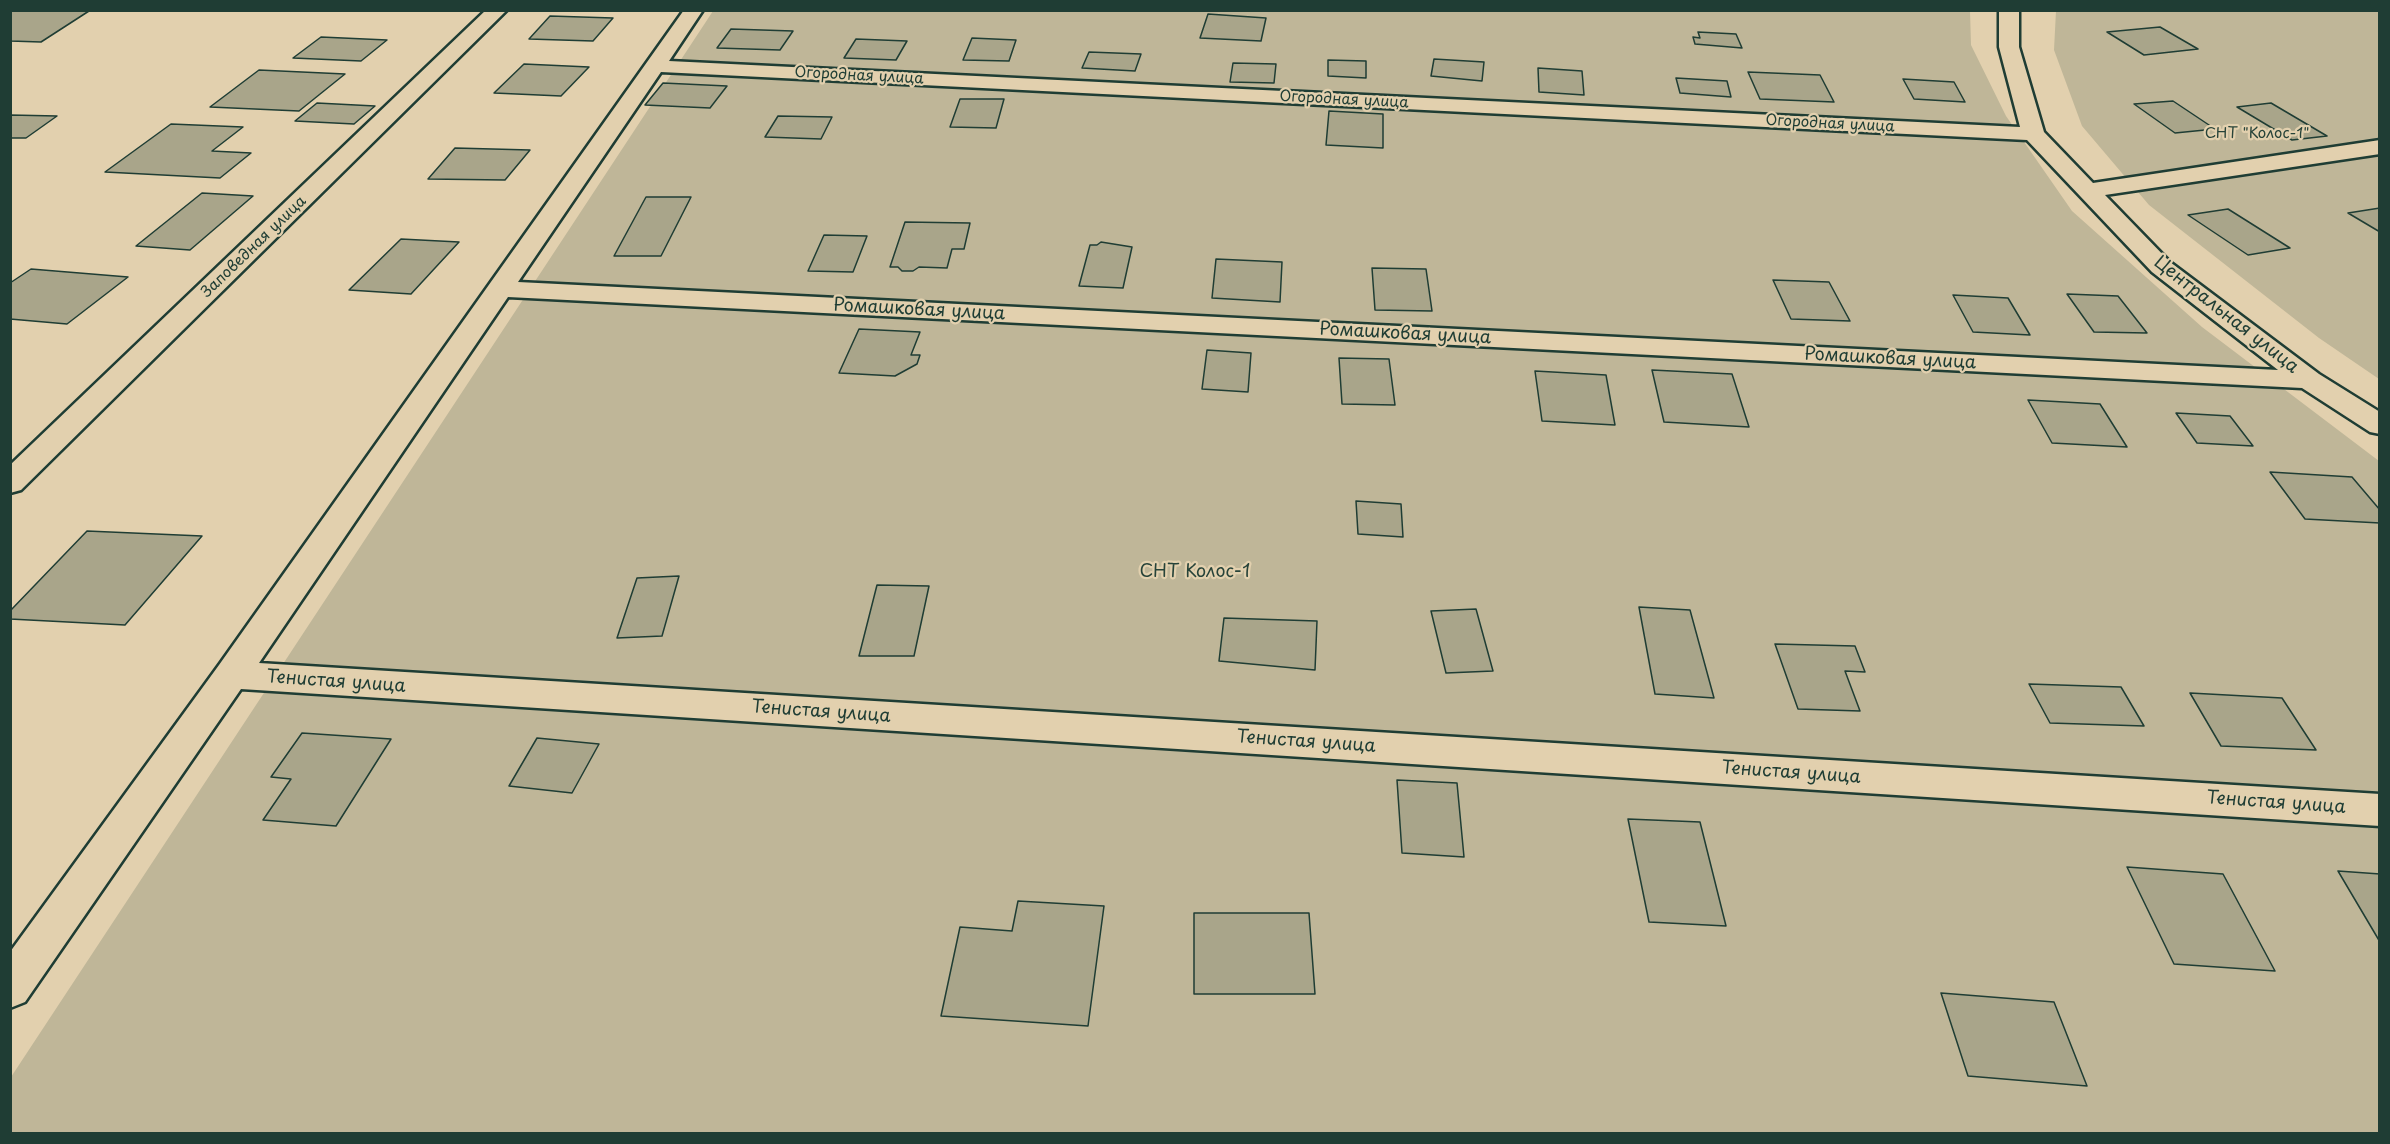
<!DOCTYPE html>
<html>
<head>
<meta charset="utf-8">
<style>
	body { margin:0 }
	#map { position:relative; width:2390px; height:1144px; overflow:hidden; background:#e2d0ae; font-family:"Playpen Sans",sans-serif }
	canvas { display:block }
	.frame { position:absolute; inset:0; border:12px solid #1f3d34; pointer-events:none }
</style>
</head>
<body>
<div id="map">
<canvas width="2390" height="1144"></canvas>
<div class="frame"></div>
</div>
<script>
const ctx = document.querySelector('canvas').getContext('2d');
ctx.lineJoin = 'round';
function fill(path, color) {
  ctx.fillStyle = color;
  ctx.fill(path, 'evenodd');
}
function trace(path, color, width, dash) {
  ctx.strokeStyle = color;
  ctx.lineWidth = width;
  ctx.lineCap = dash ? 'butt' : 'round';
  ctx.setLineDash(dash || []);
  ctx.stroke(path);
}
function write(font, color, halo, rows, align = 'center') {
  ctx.font = font + ' "Playpen Sans",sans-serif';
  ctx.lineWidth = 4.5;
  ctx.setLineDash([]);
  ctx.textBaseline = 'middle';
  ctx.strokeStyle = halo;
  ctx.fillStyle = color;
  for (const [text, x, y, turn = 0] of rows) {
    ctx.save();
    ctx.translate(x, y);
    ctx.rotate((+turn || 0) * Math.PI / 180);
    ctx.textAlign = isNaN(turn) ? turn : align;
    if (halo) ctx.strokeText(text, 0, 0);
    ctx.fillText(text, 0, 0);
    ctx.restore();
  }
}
fill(new Path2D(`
	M713 11H1970L1971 45 2006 116 2072 211 2202 327 2379 461V1133L11 1134V1077Z
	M2056 11H2379V379L2319 338 2149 205 2082 126 2054 50Z`), '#bfb698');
const building = new Path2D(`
	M10 10H71L89 11 41 42 10 41Z
	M1208 14 1266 18 1261 41 1200 38Z
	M550 16 613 18 593 41 529 39Z
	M2160 27 2198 49 2144 55 2107 32Z
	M731 29 793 31 780 50 717 48Z
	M1698 32 1736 34 1742 48 1695 44 1693 37 1700 38Z
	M321 37 387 40 361 61 293 58Z
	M972 38 1016 40 1009 61 963 60Z
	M856 39 907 41 896 60 844 58Z
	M1089 52 1141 54 1135 71 1082 68Z
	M1434 59 1484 62 1482 81 1431 76Z
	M1328 60 1366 61V78L1328 76Z
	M1233 63 1276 64 1274 83 1230 82Z
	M524 64 589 67 561 96 494 93Z
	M1538 68 1582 71 1584 95 1539 92Z
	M259 70 345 74 299 111 210 107Z
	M1748 72 1820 75 1834 102 1760 99Z
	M1676 78 1727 81 1731 97 1680 93Z
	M1903 79 1954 82 1965 102 1914 99Z
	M663 83 727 86 710 108 645 105Z
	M960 99H1004L996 128 950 127Z
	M2173 101 2215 129 2175 133 2134 104Z
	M317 103 375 106 354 124 295 121Z
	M2271 103 2327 136 2292 140 2237 107Z
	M1329 111 1383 114V148L1326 145Z
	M10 115 57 116 26 138H10Z
	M778 116 832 117 821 139 765 137Z
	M171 124 243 127 212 151 251 153 220 178 105 172Z
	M455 148 530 150 505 180 428 179Z
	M202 193 253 196 190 250 136 246Z
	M646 197H691L661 256H614Z
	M2380 208V232L2348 213Z
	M2228 209 2290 248 2248 255 2188 215Z
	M905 222 970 223 964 249H952L947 268 919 267 913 271H902L898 267H890Z
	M824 235 867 236 853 272 808 271Z
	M401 239 459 242 411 294 349 290Z
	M1101 242 1132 247 1123 288 1079 286 1090 245H1097Z
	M1216 259 1282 262 1280 302 1212 298Z
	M1372 268 1426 269 1432 311 1375 310Z
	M31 269 128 277 67 324 10 319V283Z
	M1773 280 1829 282 1850 321 1791 319Z
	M2067 294 2118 296 2147 333 2094 332Z
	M1953 295 2008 298 2030 335 1973 332Z
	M859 329 920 332 911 355H920L917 364 895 376 839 373Z
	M1207 350 1251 353 1248 392 1202 389Z
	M1339 358 1389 359 1395 405 1342 404Z
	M1652 370 1732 374 1749 427 1664 422Z
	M1535 371 1606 375 1615 425 1542 421Z
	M2028 400 2100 404 2127 447 2052 443Z
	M2176 413 2230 416 2253 446 2197 443Z
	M2270 472 2352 477 2380 510V523L2305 519Z
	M1356 501 1401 504 1403 537 1358 534Z
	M87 531 202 536 125 625 10 619V611Z
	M679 576 662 636 617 638 637 578Z
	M877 585 929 586 914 656H859Z
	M1639 607 1690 610 1714 698 1655 694Z
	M1476 609 1493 671 1446 673 1431 611Z
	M1224 618 1317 621 1315 670 1219 661Z
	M1775 644 1855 646 1865 672 1845 671 1860 711 1798 709Z
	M2029 684 2121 687 2144 726 2050 723Z
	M2190 693 2282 698 2316 750 2221 746Z
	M302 733 391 739 336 826 263 820 291 779 271 777Z
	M537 738 599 744 572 793 509 786Z
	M1397 780 1457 783 1464 857 1402 853Z
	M1628 819 1700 822 1726 926 1649 922Z
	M2127 867 2223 874 2275 971 2174 964Z
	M2338 871 2380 874V942Z
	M1018 901 1104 906 1088 1026 941 1016 960 927 1012 931Z
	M1194 913H1309L1315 994H1194Z
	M1941 993 2054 1002 2087 1086 1968 1076Z`);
fill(building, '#a9a58a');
trace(building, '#1f3d34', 1.5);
const minor = new Path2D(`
	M486 10H507L21 490 10 493V465Z
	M684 10H703L669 61 2020 127 1999 47V10H2019V47L2044 132 2093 183 2380 140V154L2105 195 2170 262 2319 374 2380 412V434L2370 432 2302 388 508 297 259 663 2380 794V826L241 689 25 1002 10 1008V952L219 665ZM661 72 2027 140 2152 272 2278 370 518 282Z`);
trace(minor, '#1f3d34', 5);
fill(minor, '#e2d0ae');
write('15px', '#1f3d34', '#e2d0ae', [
	["Огородная улица",859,76,3],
	["Огородная улица",1344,100,3],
	["Огородная улица",1830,124,3],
	["Заповедная улица",254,247,-44]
]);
write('15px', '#274339', '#e2d0ae', [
	["СНТ \"Колос-1\"",2257,134]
]);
write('18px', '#1f3d34', '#e2d0ae', [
	["Ромашковая улица",919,310,3],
	["Центральная улица",2226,315,38],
	["Ромашковая улица",1405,334,3],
	["Ромашковая улица",1890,359,3],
	["Тенистая улица",336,682,4],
	["Тенистая улица",821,712,4],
	["Тенистая улица",1306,742,4],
	["Тенистая улица",1791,773,4],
	["Тенистая улица",2276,803,4]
]);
write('18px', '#274339', '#e2d0ae', [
	["СНТ Колос-1",1195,572]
]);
</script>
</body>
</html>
